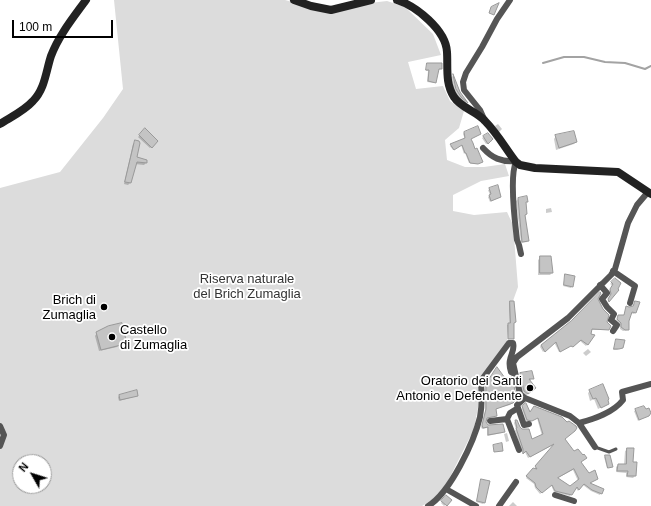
<!DOCTYPE html>
<html>
<head>
<meta charset="utf-8">
<style>
	body { margin:0 }
	#map { position:relative; width:651px; height:506px; overflow:hidden; background:#fff; font-family:Helvetica,sans-serif }
	canvas { display:block }
	.north { position:absolute; left:12px; top:454px; width:40px; height:40px; box-sizing:border-box; background:#fff; border:1px solid #999; border-radius:50%; rotate:309deg; font-size:11px; font-weight:700; line-height:16px; text-align:center; color:#000 }
	.north::after { content:''; display:block; margin:auto; width:14px; height:18px; background:#000; clip-path:polygon(50% 0,100% 100%,50% 72%,0 100%) }
	.scale { position:absolute; left:12px; top:20px; width:101px; height:18px; box-sizing:border-box; border:2px solid #000; border-top:0; padding-left:5px; font-size:12px; line-height:14px; white-space:nowrap; color:#000; -webkit-text-stroke:3px #fff; paint-order:stroke }
</style>
</head>
<body>
<div id="map">
<canvas width="651" height="506"></canvas>
<div class="north">N</div>
<div class="scale">100 m</div>
</div>
<script>
const ctx = document.querySelector('canvas').getContext('2d');
ctx.lineJoin = 'round';
function fill(path, color) {
  ctx.fillStyle = color;
  ctx.fill(path, 'evenodd');
}
function trace(path, color, width, dash) {
  ctx.strokeStyle = color;
  ctx.lineWidth = width;
  ctx.lineCap = dash ? 'butt' : 'round';
  ctx.setLineDash(dash || []);
  ctx.stroke(path);
}
function write(font, color, halo, rows, align = 'center') {
  ctx.font = font + ' Helvetica,sans-serif';
  ctx.lineWidth = 3.5;
  ctx.setLineDash([]);
  ctx.textBaseline = 'middle';
  ctx.strokeStyle = halo;
  ctx.fillStyle = color;
  for (const [text, x, y, turn = 0] of rows) {
    ctx.save();
    ctx.translate(x, y);
    ctx.rotate((+turn || 0) * Math.PI / 180);
    ctx.textAlign = isNaN(turn) ? turn : align;
    if (halo) ctx.strokeText(text, 0, 0);
    ctx.fillText(text, 0, 0);
    ctx.restore();
  }
}
fill(new Path2D(`
	M114 0H285L329 12 370 3 387 1 405 7 433 34 441 55 408 62 416 89 443 86 450 101 464 111 459 128 445 140 447 160 465 167H484L505 164 509 176 481 181 453 195V211L474 215 507 212 513 225 518 287 510 309 507 343 480 380 478 407 474 429 444 489 432 500 422 506H0V188L60 172 103 118 123 89ZM20 462H44V486H20Z`), '#dcdcdc');
fill(new Path2D(`
	M427 64 441 69 437 70 434 83 427 82 428 71H426Z
	M453 76 458 91 467 103 465 104 454 92 451 77Z
	M498 124 502 129 499 132 495 126Z
	M145 130 157 141 150 148 138 137Z
	M464 132 470 139 474 151 481 162 476 164 469 163 465 153 464 154 461 145 453 150 450 146 465 139 463 134Z
	M488 134 492 141 486 144 482 138Z
	M556 136 576 142 574 144 556 150 554 139Z
	M136 142 135 158 146 160V163L144 165 135 164 130 183 128 185 124 184 133 144Z
	M490 189 498 198 490 202 488 197 490 195 488 190Z
	M527 197V201L525 204 526 214 525 216 528 240 527 242 521 243 516 201 518 199Z
	M551 208 552 212 546 213V209Z
	M541 257H550L552 273 550 275H538V260Z
	M565 275 572 286 571 288 563 286Z
	M615 279V293L607 302 611 296 609 291 613 286 610 284Z
	M597 298 608 329 607 330H590V335L594 336 586 346 580 341 571 347 570 346 559 352 554 342 543 352 540 347 541 345 572 322Z
	M510 302 513 324V338L508 339 507 325 509 324V303Z
	M634 304 635 313 634 314 630 313 628 320V330L623 331 620 329V324L616 320 619 316H624L626 308H631Z
	M97 333 125 339 117 347 99 351 95 336Z
	M616 340 622 347 617 350H613Z
	M588 349 591 352 586 356 583 353Z
	M495 370 517 398 510 405 495 409 496 415 494 417 487 418 485 424 488 426 504 431 502 433 487 436V428L482 429 481 427 485 411V386Z
	M520 374 532 378 530 381 533 390 525 396 522 394 518 376Z
	M590 391 607 400 608 404 598 409 594 399 590 401 588 393Z
	M120 395 137 396 119 401 118 397Z
	M525 405 530 414 533 409 564 439 588 474 597 479 589 483 602 490 600 495 591 491 583 485 578 491 576 488 570 496 554 492 551 485 540 494 535 488 534 484 526 478 557 443 528 458 525 452 522 454V451L515 431 516 429 514 423 515 421 519 427 531 441 542 436 537 418 530 421H526L522 409ZM573 470 578 481 570 487 557 478Z
	M636 410 648 415 638 421 634 411Z
	M507 433 509 441 506 442 504 434Z
	M628 449 635 476 633 478 626 477V473L616 472V467L618 465H624L625 451Z
	M605 456H609L612 466 610 468H607L604 457Z
	M481 480 484 503 483 504 476 502Z
	M446 497 451 500 444 506 441 503Z
	M513 502 517 506H509Z`), '#0003');
trace(new Path2D(`
	M543 63 564 57H584L605 62 625 63 645 69 651 66`), '#a3a3a3', 2);
const building = new Path2D(`
	M499 3 494 15 489 13 491 7Z
	M427 63H442V69H439L436 83 428 81 429 70H426Z
	M453 74 460 92 468 103 461 97 456 89Z
	M478 126 481 134 471 139 473 143 475 149 477 148 483 162 478 164 470 163 466 153H465L462 145 454 150 450 144 465 138 464 132Z
	M145 128 158 141 152 148 139 135Z
	M574 131 577 142 559 148 555 135Z
	M488 133 493 139 488 144 483 136Z
	M135 140 139 141 140 143 137 157 147 160V163L137 162 131 183 125 182Z
	M498 185 501 197 491 201 489 195 491 194 489 188Z
	M527 196 528 202H526L527 214 525 215 529 241 522 242 518 198Z
	M540 256H551L553 273H540Z
	M565 274 575 276 573 287 564 285Z
	M615 278 621 283 618 289 619 290 609 302 608 299 611 294 610 289 613 284 611 282Z
	M600 292 601 293 598 299 603 309 609 315 607 322 611 326 609 330 592 329 591 334 595 335 588 345 581 340 573 347 571 346 560 352 556 342 545 352 541 345 571 321Z
	M510 301H514L516 322 514 323V339H508V323H510Z
	M635 301 640 302 636 313 632 312 629 321V330H625L621 327V323L617 319 618 315H624L626 306 629 307 633 306Z
	M122 323 126 340 121 345 101 350 96 332 108 326Z
	M616 339 625 340 623 348 619 349H614Z
	M497 367 505 378 512 377 516 395 518 398 513 403 496 409 497 416 487 418 486 422 488 425 503 424 505 432 488 435V427L483 428 482 425 486 409V384Z
	M532 371 534 379H529L536 388 528 394 524 391 520 373Z
	M603 384 609 399 608 400 609 404 601 408 596 398 593 399 589 390Z
	M137 390 138 396 120 400 119 395Z
	M526 403 530 412 534 406 562 417 567 422 569 421 576 426 577 428 575 431 565 439 574 451 578 449 583 455 584 454 587 458 581 462 589 473 595 470 598 479 590 483 604 489 602 494 592 490 584 484 579 490 577 487 572 495 555 491 552 485 542 493 536 487 535 483 526 476 533 468 537 469 535 466 554 444 530 457 526 451 523 454V449L516 428H517L515 420H517L520 427 522 429H529L532 439 543 434 538 418 532 421 527 420 522 406ZM574 469 579 479 570 486 558 478Z
	M644 406 646 409 649 408 651 413 649 416 639 420 635 409Z
	M502 443 503 451 494 452 493 445Z
	M627 448H634L633 462H637L636 476H627L628 471H617L618 464H626Z
	M605 455H610L613 467 608 468Z
	M481 479 490 481 485 503 477 501Z
	M446 495 452 500 447 506 441 501Z`);
fill(building, '#c4c4c4');
trace(building, '#999', 1);
trace(new Path2D(`
	M595 447 609 452 616 449`), '#555', 3);
trace(new Path2D(`
	M484 119 480 110 464 90 463 82 466 73 482 47 497 19 510 0
	M483 148C492 158 501 162 515 161
	M516 162C509 177 515 223 517 240L519 245 521 254
	M613 271 635 286 630 303
	M600 285 607 293 602 299 607 307 614 314 611 320 617 325 613 331
	M525 398 517 405 524 425 529 424
	M518 408 510 413 507 419 519 450
	M490 421 507 419
	M579 423C594 419 613 413 623 400L622 392 651 384
	M0 426 4 435 0 446
	M595 447 579 423 570 416 525 398 520 394 513 363 517 357 568 318 611 275 615 269 628 223 637 205 648 192
	M446 489 476 506
	M555 495 574 501
	M428 506C450 493 474 442 480 417 482 406 482 394 481 383L483 378 509 343H513C516 352 506 357 511 372L513 373
	M499 506 516 482`), '#555', 6);
trace(new Path2D(`
	M294 0 311 6 331 10 371 0
	M397 0C416 6 446 30 447 52 448 68 445 83 454 97 461 108 476 111 485 121 497 133 506 149 516 162L520 165 535 168 618 172 651 194
	M0 124C11 117 24 111 33 101 45 89 46 71 51 56 59 35 73 18 86 0`), '#222', 8);
for (const [x, y, r, color] of [
	[104,307,4,"#000"],
	[112,337,4,"#000"],
	[530,388,4,"#000"]
]) {
  const dot = new Path2D();
  dot.arc(x, y, r, 0, 2 * Math.PI);
  ctx.fillStyle = color;
  ctx.fill(dot);
  trace(dot, '#fff', 1.5);
}
write('13px', '#333', '#fff', [
	["Riserva naturale",247,279],
	["del Brich Zumaglia",247,294]
]);
write('13px', '#000', '#fff', [
	["Brich di",96,300],
	["Zumaglia",96,315],
	["Castello",120,330,"left"],
	["di Zumaglia",120,345,"left"],
	["Oratorio dei Santi",522,381],
	["Antonio e Defendente",522,396]
], 'right');
</script>
</body>
</html>
